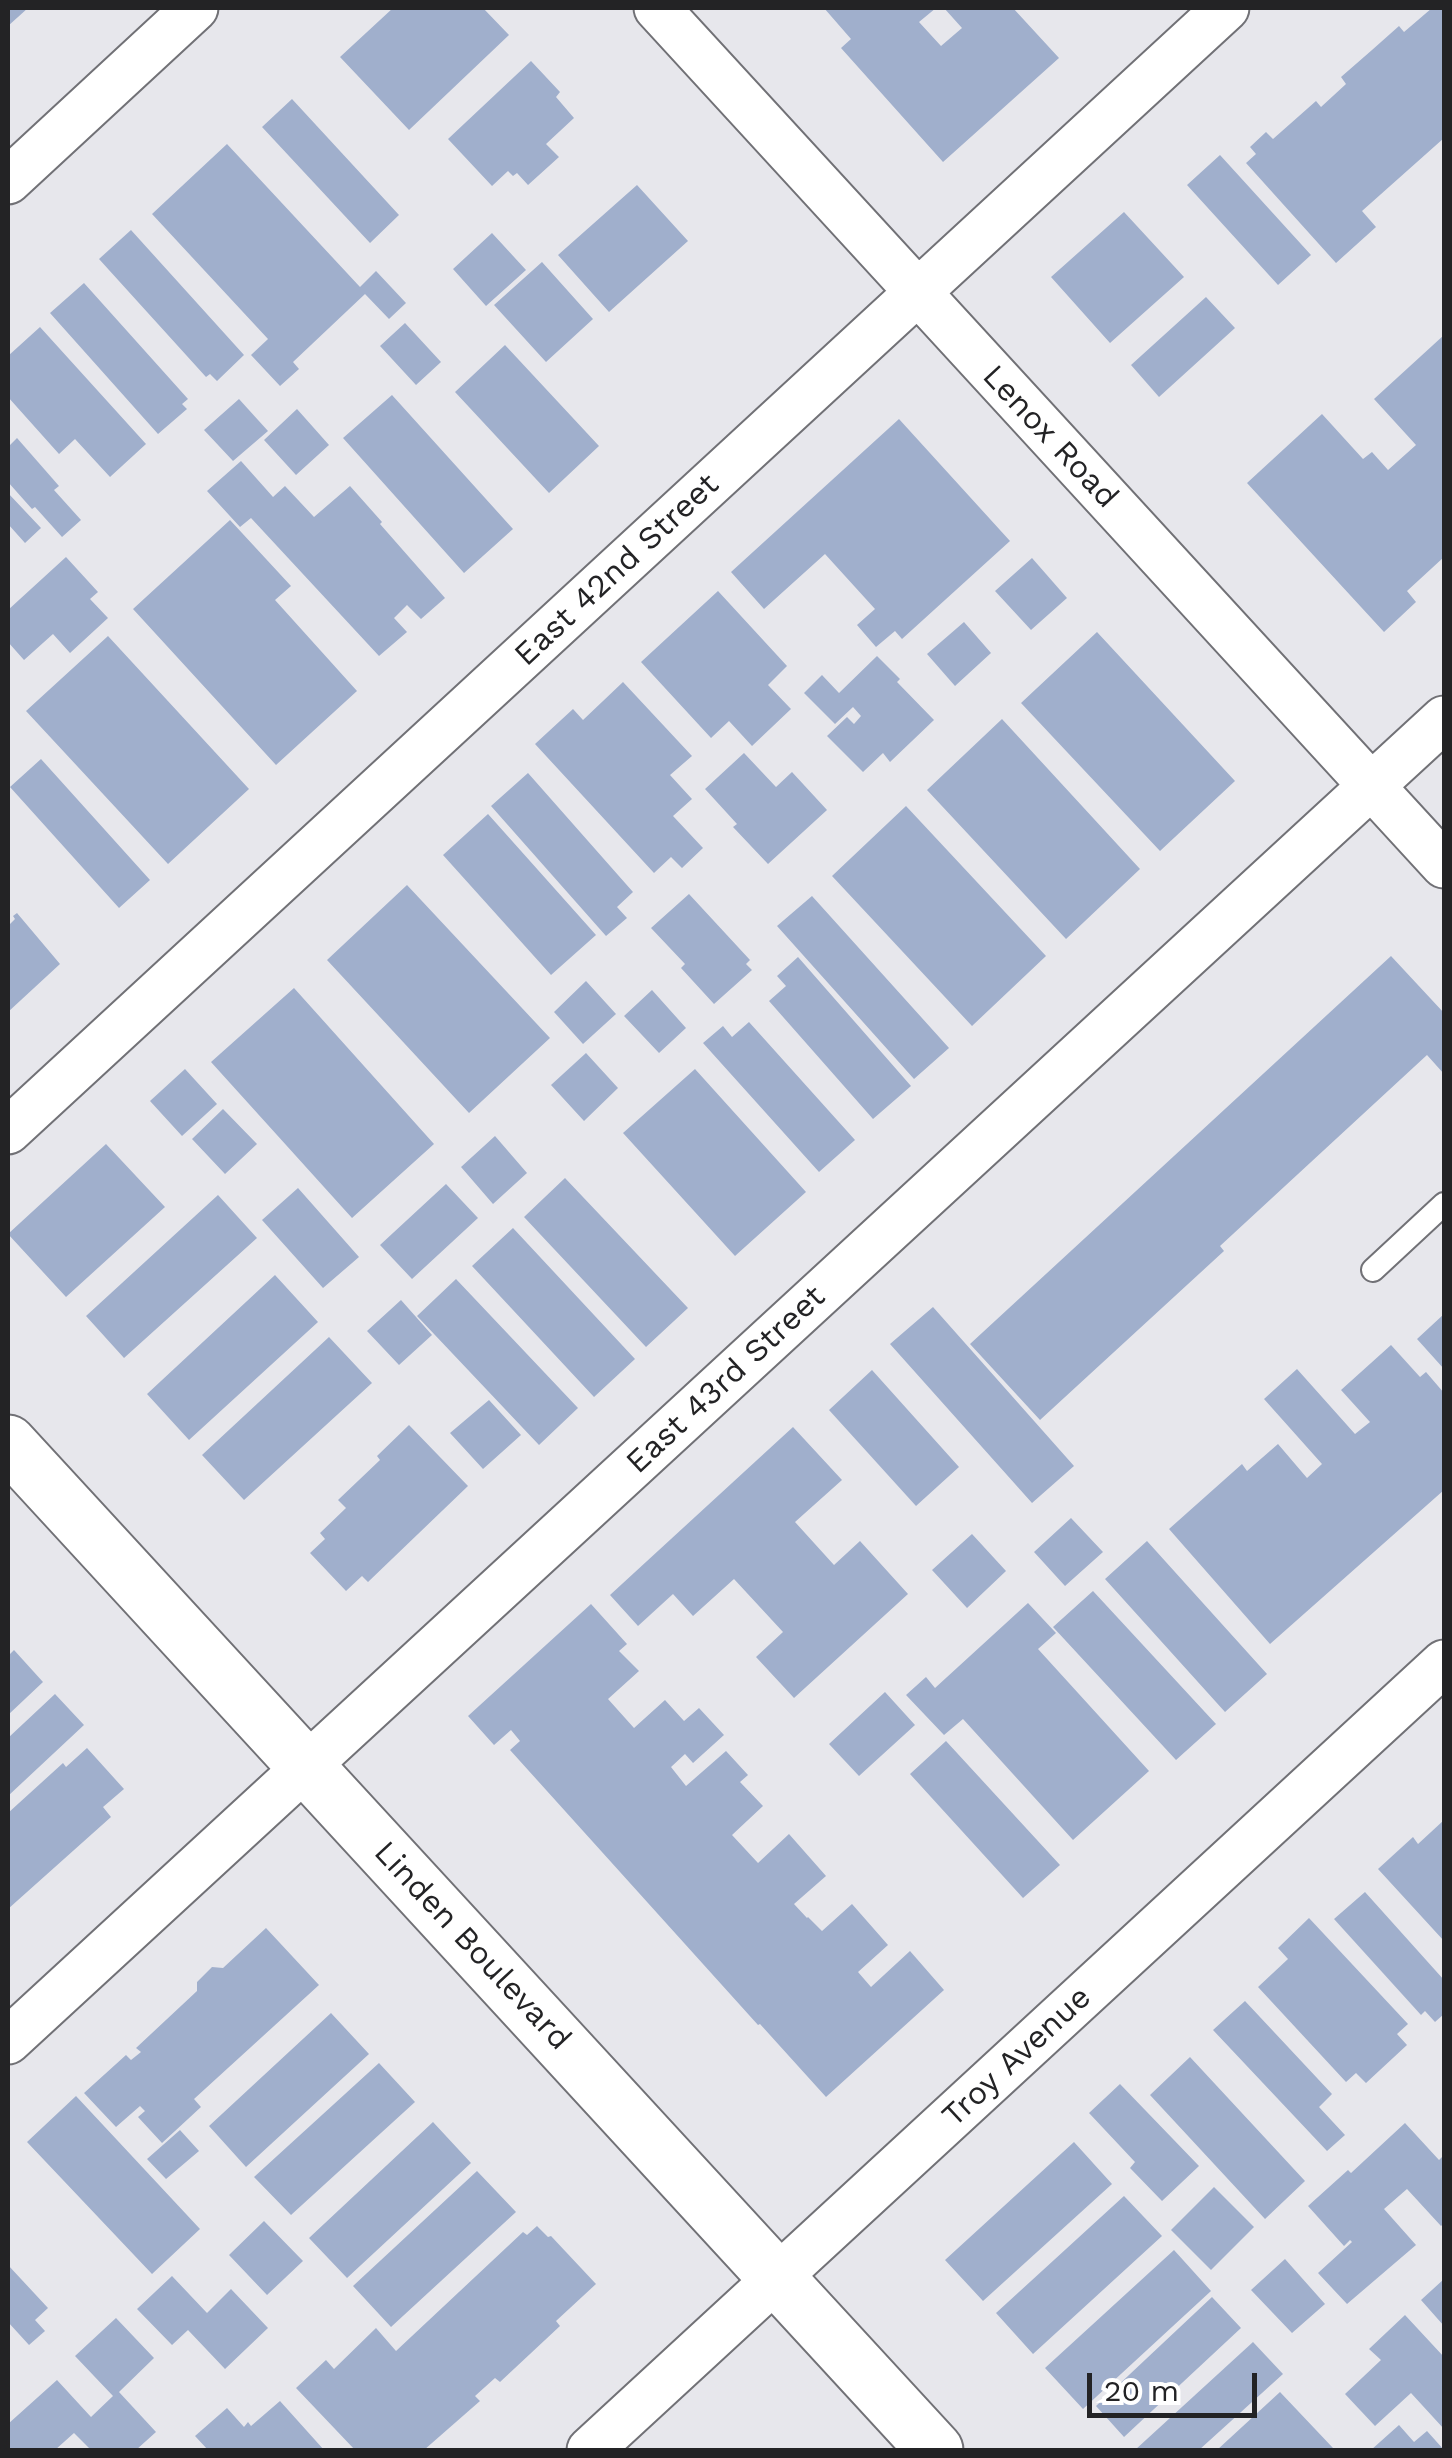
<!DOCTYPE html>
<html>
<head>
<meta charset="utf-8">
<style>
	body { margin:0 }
	#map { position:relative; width:1452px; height:2458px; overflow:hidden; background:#e7e7ec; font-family:"Work Sans",sans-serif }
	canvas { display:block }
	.frame { position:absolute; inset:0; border:10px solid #232325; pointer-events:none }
	.scale { position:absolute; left:1087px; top:2373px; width:170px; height:45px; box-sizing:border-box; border:5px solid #232325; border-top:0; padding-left:12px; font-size:30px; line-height:35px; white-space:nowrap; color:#232325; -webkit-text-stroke:8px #fff; paint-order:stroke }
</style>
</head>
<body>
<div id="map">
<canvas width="1452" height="2458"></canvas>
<div class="frame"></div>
<div class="scale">20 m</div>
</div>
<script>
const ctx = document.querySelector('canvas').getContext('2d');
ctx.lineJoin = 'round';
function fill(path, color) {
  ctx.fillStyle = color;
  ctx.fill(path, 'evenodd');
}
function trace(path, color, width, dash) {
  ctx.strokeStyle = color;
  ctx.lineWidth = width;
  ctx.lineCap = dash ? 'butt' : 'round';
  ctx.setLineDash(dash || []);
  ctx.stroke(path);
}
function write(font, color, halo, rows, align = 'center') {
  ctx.font = font + ' "Work Sans",sans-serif';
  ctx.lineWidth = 8;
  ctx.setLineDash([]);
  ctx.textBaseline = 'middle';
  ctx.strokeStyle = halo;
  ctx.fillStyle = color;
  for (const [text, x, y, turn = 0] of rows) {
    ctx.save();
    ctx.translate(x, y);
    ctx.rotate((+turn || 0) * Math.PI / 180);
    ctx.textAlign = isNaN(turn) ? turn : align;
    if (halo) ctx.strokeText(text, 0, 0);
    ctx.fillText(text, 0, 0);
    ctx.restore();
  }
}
fill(new Path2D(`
	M8 8H28L8 26Z
	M393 8H483L509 35 409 130 340 57Z
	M824 8H936L919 22 941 46 962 28 944 8H1013L1059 58 943 162 841 48 851 39Z
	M1432 8H1444V138L1362 211 1376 227 1336 263 1246 163 1256 154 1250 147 1266 132 1273 139 1316 101 1321 107 1346 84 1341 77 1372 50 1399 26 1404 32Z
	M531 61 560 92 556 97 574 118 546 144 559 157 528 185 517 173 513 176 508 171 492 186 448 139Z
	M292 99 399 215 370 243 262 127Z
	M227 144 360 287 376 271 406 303 389 319 365 294 293 362 299 369 280 386 251 355 268 339 152 214Z
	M1220 155 1311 255 1278 285 1187 185Z
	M637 185 688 241 609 312 558 255Z
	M1124 212 1184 277 1110 343 1051 277Z
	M131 230 244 355 217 381 210 374 206 377 99 259Z
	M492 233 526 270 486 306 453 269Z
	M542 262 593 319 546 362 494 305Z
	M84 283 188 399 182 404 187 409 158 434 50 313Z
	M1206 297 1235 328 1159 397 1131 365Z
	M405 323 441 362 416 385 380 346Z
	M40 327 146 444 110 477 75 439 59 454 8 397V356Z
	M1444 335V557L1407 591 1416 602 1384 632 1247 483 1322 414 1363 459 1372 452 1388 470 1416 445 1374 399Z
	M505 345 599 446 549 493 455 392Z
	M392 395 513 529 464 573 343 438Z
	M239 399 268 431 233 461 204 430Z
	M297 409 329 445 296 475 264 440Z
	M899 419 1010 541 902 639 895 631 876 647 857 625 875 609 825 554 764 609 731 572Z
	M17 438 59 486 54 490 81 520 62 537 35 507 32 509 8 482V447Z
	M241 461 273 497 285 486 314 517 350 486 382 522 380 524 445 598 421 619 407 605 394 618 407 632 379 656 251 518 240 527 207 491Z
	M8 493 41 528 25 543 8 524Z
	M230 520 291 586 275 600 357 691 276 765 133 609Z
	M66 557 98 592 90 599 108 618 70 653 53 634 24 660 8 642V610Z
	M1032 558 1067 598 1031 630 995 591Z
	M718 591 787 666 768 685 791 709 752 746 729 721 711 738 641 662Z
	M964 622 991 653 955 686 927 654Z
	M1097 632 1235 781 1160 851 1021 703Z
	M108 636 249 789 168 864 26 711Z
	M877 656 900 679 897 682 934 720 890 762 883 753 863 772 827 736 847 717 854 724 861 716 853 707 835 724 804 693 822 675 839 693Z
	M623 682 692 756 670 775 692 799 673 816 703 848 682 868 671 857 654 873 535 744 573 709 583 720Z
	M1002 719 1140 869 1066 939 927 790Z
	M744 753 776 787 792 772 827 810 768 864 733 827 737 824 705 789Z
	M41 759 150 880 119 908 10 787Z
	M528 773 633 892 617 907 627 918 606 936 491 806Z
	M906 806 1046 956 972 1026 832 876Z
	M488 814 596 935 551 975 443 855Z
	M407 885 550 1038 469 1113 327 960Z
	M689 894 750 960 746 964 752 970 714 1004 681 968 685 964 651 928Z
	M812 896 949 1048 914 1079 777 926Z
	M17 913 60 964 8 1012V926L15 919 13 916Z
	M1391 956 1444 1013V1074L1427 1055 1220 1246 1224 1251 1040 1420 970 1344Z
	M798 957 911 1086 873 1119 769 1001 786 986 777 976Z
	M586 981 616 1014 583 1044 554 1012Z
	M294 988 434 1144 352 1218 211 1062Z
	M652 990 686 1028 659 1053 624 1016Z
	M749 1022 855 1140 819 1172 703 1043 723 1026 732 1037Z
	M586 1053 618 1088 584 1121 551 1085Z
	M185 1069 217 1104 182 1136 150 1101Z
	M695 1069 806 1192 735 1256 623 1133Z
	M223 1109 257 1144 225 1174 192 1139Z
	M495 1136 527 1173 493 1204 461 1167Z
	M106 1144 165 1207 66 1297 8 1234Z
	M565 1178 688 1308 646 1347 524 1217Z
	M446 1184 478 1218 412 1279 380 1245Z
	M298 1188 359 1257 323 1288 262 1220Z
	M218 1195 257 1238 124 1358 86 1316Z
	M513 1228 635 1359 594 1397 472 1266Z
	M275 1275 318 1322 189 1440 147 1394Z
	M456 1279 578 1408 539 1445 417 1316Z
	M401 1300 432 1335 399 1365 367 1331Z
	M933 1307 1074 1466 1032 1503 890 1344Z
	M1444 1314V1369L1417 1339Z
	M329 1337 372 1383 244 1500 202 1455Z
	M1391 1345 1420 1377 1426 1372 1444 1393V1490L1270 1644 1169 1529 1242 1464 1247 1471 1278 1444 1307 1478 1322 1464 1264 1399 1297 1369 1355 1434 1370 1422 1341 1390Z
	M872 1370 959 1467 916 1506 829 1410Z
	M489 1400 521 1435 483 1469 450 1433Z
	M409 1425 468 1486 368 1582 362 1576 346 1591 310 1553 325 1539 320 1533 346 1508 338 1500 380 1460 377 1456Z
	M793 1427 842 1480 795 1522 834 1565 860 1541 908 1594 794 1698 756 1657 783 1632 734 1579 693 1616 673 1594 638 1626 610 1595Z
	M1071 1518 1103 1552 1065 1586 1034 1552Z
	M972 1534 1006 1571 967 1608 932 1570Z
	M1147 1541 1267 1674 1225 1712 1105 1579Z
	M1093 1591 1216 1724 1176 1760 1053 1627Z
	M1028 1603 1056 1633 1038 1649 1149 1771 1073 1840 963 1719 944 1735 906 1695 926 1677 935 1688Z
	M591 1604 627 1644 619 1651 639 1671 608 1699 634 1728 665 1700 684 1721 699 1708 724 1735 693 1763 685 1754 671 1767 686 1786 726 1751 748 1775 740 1782 763 1806 732 1835 758 1863 789 1834 826 1876 794 1904 807 1918 808 1917 822 1931 852 1904 888 1945 858 1972 871 1987 910 1951 944 1990 826 2097 760 2024 758 2025 510 1750 520 1741 511 1730 494 1745 468 1716Z
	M14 1650 43 1682 8 1715V1656Z
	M885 1692 915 1725 859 1776 829 1744Z
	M55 1694 84 1725 8 1796V1738Z
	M946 1741 1060 1865 1023 1898 910 1774Z
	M87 1748 124 1789 103 1807 111 1817 8 1909V1813L63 1763 66 1767Z
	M1444 1820V1941L1378 1869 1413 1837 1418 1844Z
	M1365 1892 1444 1980V2014L1435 2022 1425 2011 1421 2015 1334 1919Z
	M1309 1918 1408 2024 1397 2034 1407 2045 1366 2083 1356 2073 1346 2082 1258 1987 1288 1959 1278 1948Z
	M266 1928 319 1985 194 2099 201 2107 162 2143 138 2117 145 2111 140 2106 116 2127 84 2093 126 2055 131 2060 141 2052 136 2048 197 1991V1982L212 1967 223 1968Z
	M1245 2001 1332 2094 1319 2107 1345 2135 1327 2151 1213 2030Z
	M331 2013 369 2054 246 2167 209 2126Z
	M1190 2057 1305 2181 1265 2219 1150 2095Z
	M379 2063 415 2102 291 2215 254 2177Z
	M1120 2084 1199 2166 1162 2201 1130 2168 1135 2162 1089 2113Z
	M76 2096 200 2229 152 2274 27 2142Z
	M433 2122 471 2163 347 2278 309 2238Z
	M1405 2123 1439 2160 1444 2155V2223L1441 2226 1407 2189 1384 2209 1416 2245 1347 2304 1318 2273 1352 2242 1350 2240 1344 2246 1308 2206 1348 2170 1351 2173Z
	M180 2130 199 2151 166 2179 147 2159Z
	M1074 2142 1112 2184 983 2301 945 2260Z
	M477 2171 516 2212 391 2327 353 2286Z
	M1214 2187 1254 2227 1211 2270 1171 2230Z
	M1124 2196 1162 2236 1033 2354 996 2313Z
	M264 2221 303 2261 267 2295 229 2255Z
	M537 2226 548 2237 551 2236 596 2284 556 2321 560 2326 500 2382 495 2378 475 2396 480 2401 424 2450H355L296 2388 326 2360 334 2369 376 2328 396 2351 523 2232 527 2235Z
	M1174 2250 1211 2291 1083 2409 1045 2368Z
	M1285 2259 1325 2304 1292 2333 1251 2290Z
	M8 2265 48 2308 35 2320 45 2331 29 2345 8 2322Z
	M172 2276 207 2313 231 2289 268 2328 225 2369 188 2330 172 2345 137 2309Z
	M1444 2279V2326L1421 2300Z
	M1212 2297 1241 2328 1124 2437 1096 2406Z
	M1405 2315 1444 2357V2429L1411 2393 1375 2426 1345 2394 1381 2360 1369 2349Z
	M116 2318 154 2358 119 2392 156 2432 136 2450H91L74 2433 55 2450H12L8 2446V2424L57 2380 91 2417 113 2396 75 2356Z
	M1253 2342 1283 2374 1199 2450H1135Z
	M1280 2392 1333 2448 1330 2450H1217Z
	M280 2401 324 2450H208L195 2436 227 2408 244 2427 248 2422 251 2426Z
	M1399 2425 1414 2442 1427 2431 1444 2450H1371Z`), '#a0afcc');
const service = new Path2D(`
	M1373 1270 1444 1204`);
const minor = new Path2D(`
	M657 8 1444 865
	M8 181 195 8
	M8 1131 1226 8
	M8 2041 1444 719
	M590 2450 1444 1663`);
const trunk = new Path2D(`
	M8 1443 935 2450`);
trace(service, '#717176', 26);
trace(minor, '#717176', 49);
trace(trunk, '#717176', 59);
trace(service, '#fff', 22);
trace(minor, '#fff', 45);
trace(trunk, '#fff', 55);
write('32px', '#232325', '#fff', [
	["Lenox Road",1050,437,47],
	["East 42nd Street",617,570,-43],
	["East 43rd Street",726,1380,-43],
	["Linden Boulevard",472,1946,47],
	["Troy Avenue",1017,2057,-43]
]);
</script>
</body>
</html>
